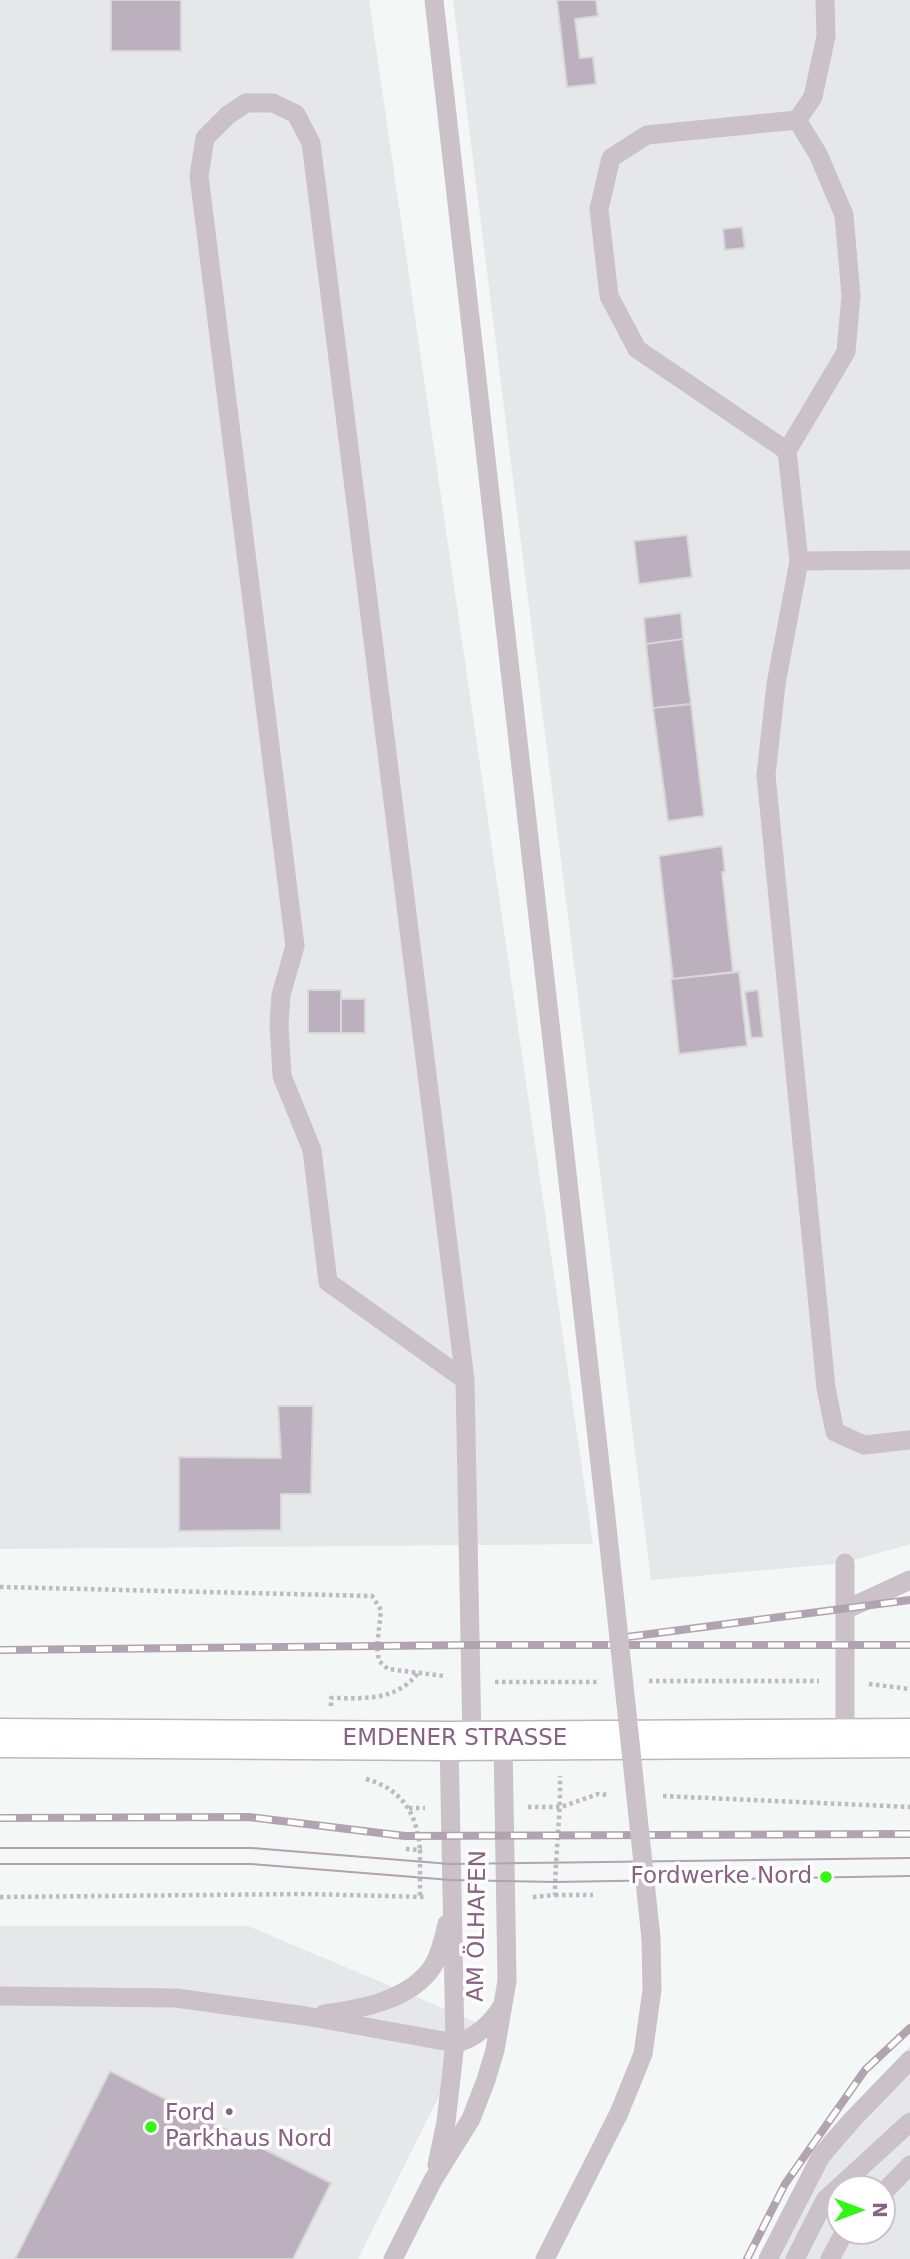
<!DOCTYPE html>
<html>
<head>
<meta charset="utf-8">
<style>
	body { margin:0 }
	#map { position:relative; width:910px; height:2259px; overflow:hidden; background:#f3f7f6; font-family:"DejaVu Sans",sans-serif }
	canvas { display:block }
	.north { position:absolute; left:826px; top:2175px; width:70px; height:70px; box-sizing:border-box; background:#fff; border:2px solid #cfc0ce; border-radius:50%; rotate:90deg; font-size:19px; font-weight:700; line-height:28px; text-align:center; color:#876284 }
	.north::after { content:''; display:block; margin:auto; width:24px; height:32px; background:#32f614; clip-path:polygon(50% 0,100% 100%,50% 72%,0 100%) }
</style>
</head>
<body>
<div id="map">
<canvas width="910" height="2259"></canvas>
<div class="north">N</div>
</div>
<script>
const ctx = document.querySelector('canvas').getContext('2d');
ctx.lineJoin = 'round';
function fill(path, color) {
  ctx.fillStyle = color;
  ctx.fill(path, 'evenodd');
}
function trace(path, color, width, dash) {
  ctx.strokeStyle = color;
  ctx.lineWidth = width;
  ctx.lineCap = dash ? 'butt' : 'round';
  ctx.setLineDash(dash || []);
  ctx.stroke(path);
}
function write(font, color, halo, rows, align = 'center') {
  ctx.font = font + ' "DejaVu Sans",sans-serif';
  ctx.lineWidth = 7;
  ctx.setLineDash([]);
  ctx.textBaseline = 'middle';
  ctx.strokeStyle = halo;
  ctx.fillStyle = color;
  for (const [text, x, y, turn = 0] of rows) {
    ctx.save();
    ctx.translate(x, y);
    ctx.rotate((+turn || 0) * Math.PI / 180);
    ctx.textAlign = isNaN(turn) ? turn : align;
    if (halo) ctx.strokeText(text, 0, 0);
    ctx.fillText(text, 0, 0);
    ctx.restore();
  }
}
fill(new Path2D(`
	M0 0H369L593 1544 0 1549Z
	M453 0H910V1544L845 1563 651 1580Z
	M0 1926H248L476 2022 358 2259H0Z
	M910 2046V2259H761L825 2135ZM840 2189H882V2231H840Z`), '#e6e7e8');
const building = new Path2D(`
	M111 0H181V51H111Z
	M557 0H596L598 16 575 19 580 58 593 57 596 84 567 87Z
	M742 227 745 248 725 250 723 229Z
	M687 535 692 577 639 584 634 541Z
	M681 613 683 639 646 644 644 618Z
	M683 639 691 704 653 708 646 644Z
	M691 704 704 816 668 821 653 708Z
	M722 846 725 872H722L733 972 673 979 659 856Z
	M739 972 747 1046 679 1054 671 979Z
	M308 990H341V1033H308Z
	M758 990 763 1037 751 1038 745 992Z
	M341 999H365V1033H341Z
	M278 1406H313L311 1494H281V1530L179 1531V1457L281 1458Z
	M110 2071 331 2183 293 2259H15Z`);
fill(building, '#bdb0be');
trace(building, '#d6d8d7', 2);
const secondary = new Path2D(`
	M0 1738 449 1741 910 1738`);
trace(secondary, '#c0b5c0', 41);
trace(new Path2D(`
	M0 1587 372 1596 381 1610 377 1647 379 1661 388 1669 444 1676
	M649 1681H819
	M495 1682H598
	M869 1684 910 1689
	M331 1706V1698C364 1698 395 1702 418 1673
	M366 1779C402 1789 417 1813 420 1850
	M663 1796 910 1807
	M528 1807H561L598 1794 609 1795
	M409 1808H425
	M406 1849 420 1850V1897
	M555 1895H593
	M0 1897 305 1894 426 1897
	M533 1897 555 1895C555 1855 561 1816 560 1776`), '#c0b9bf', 4.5, [3.5, 3.5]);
trace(new Path2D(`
	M434 0 605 1508
	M797 120 818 154 844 215 851 296 846 352 787 451 799 561 776 684 766 775 826 1388 835 1432 864 1445 909 1440
	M787 451 637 349 609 296 599 209 611 158 647 135 797 120 813 97 826 36 825 0
	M799 561 910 560
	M465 1380 328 1282 312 1150 282 1076 279 1025 281 995 295 946 199 176 205 138 228 115 246 103H273L296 114 311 143 316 182 465 1380 472 1741
	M845 1563V1738
	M845 1610 910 1580
	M0 1996 176 1998 306 2016 455 2043C474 2040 493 2022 502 2006
	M324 2014C361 2009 411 2000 433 1966 440 1954 444 1938 447 1924
	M437 2165 446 2122 455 2043 449 1741
	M882 2194 910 2165
	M393 2259 433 2180 471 2119 486 2080 495 2050 507 1981 503 1741
	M545 2259 619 2113 643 2054 652 1990 651 1938
	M768 2259 821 2156 852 2120 910 2060
	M795 2259 825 2200 910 2122
	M830 2259 845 2231`), '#cac1c9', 19);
trace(secondary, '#fff', 38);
trace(new Path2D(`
	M0 1848H252L450 1864 910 1858
	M0 1864H251L451 1880 555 1882 910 1876`), '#b1a3b0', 2);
const rail = new Path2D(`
	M627 1637 910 1600
	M0 1650 471 1645H910
	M0 1818 249 1817 405 1836 910 1834
	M747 2259 785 2184 865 2070 910 2028`);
trace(rail, '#b1a3b0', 8);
trace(rail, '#fff', 5, [16]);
trace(new Path2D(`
	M605 1508 651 1938`), '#cac1c9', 19);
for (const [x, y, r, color] of [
	[826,1877,7,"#32f614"],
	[151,2127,7,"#32f614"]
]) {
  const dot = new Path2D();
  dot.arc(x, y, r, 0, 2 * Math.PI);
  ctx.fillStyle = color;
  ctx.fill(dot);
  trace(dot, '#fff', 2.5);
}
write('23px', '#876284', '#fff', [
	["EMDENER STRASSE",455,1739],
	["AM ÖLHAFEN",478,1926,-89]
]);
write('23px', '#876284', '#fff', [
	["Fordwerke Nord",812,1877],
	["Ford •",165,2114,"left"],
	["Parkhaus Nord",165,2140,"left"]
], 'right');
</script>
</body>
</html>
